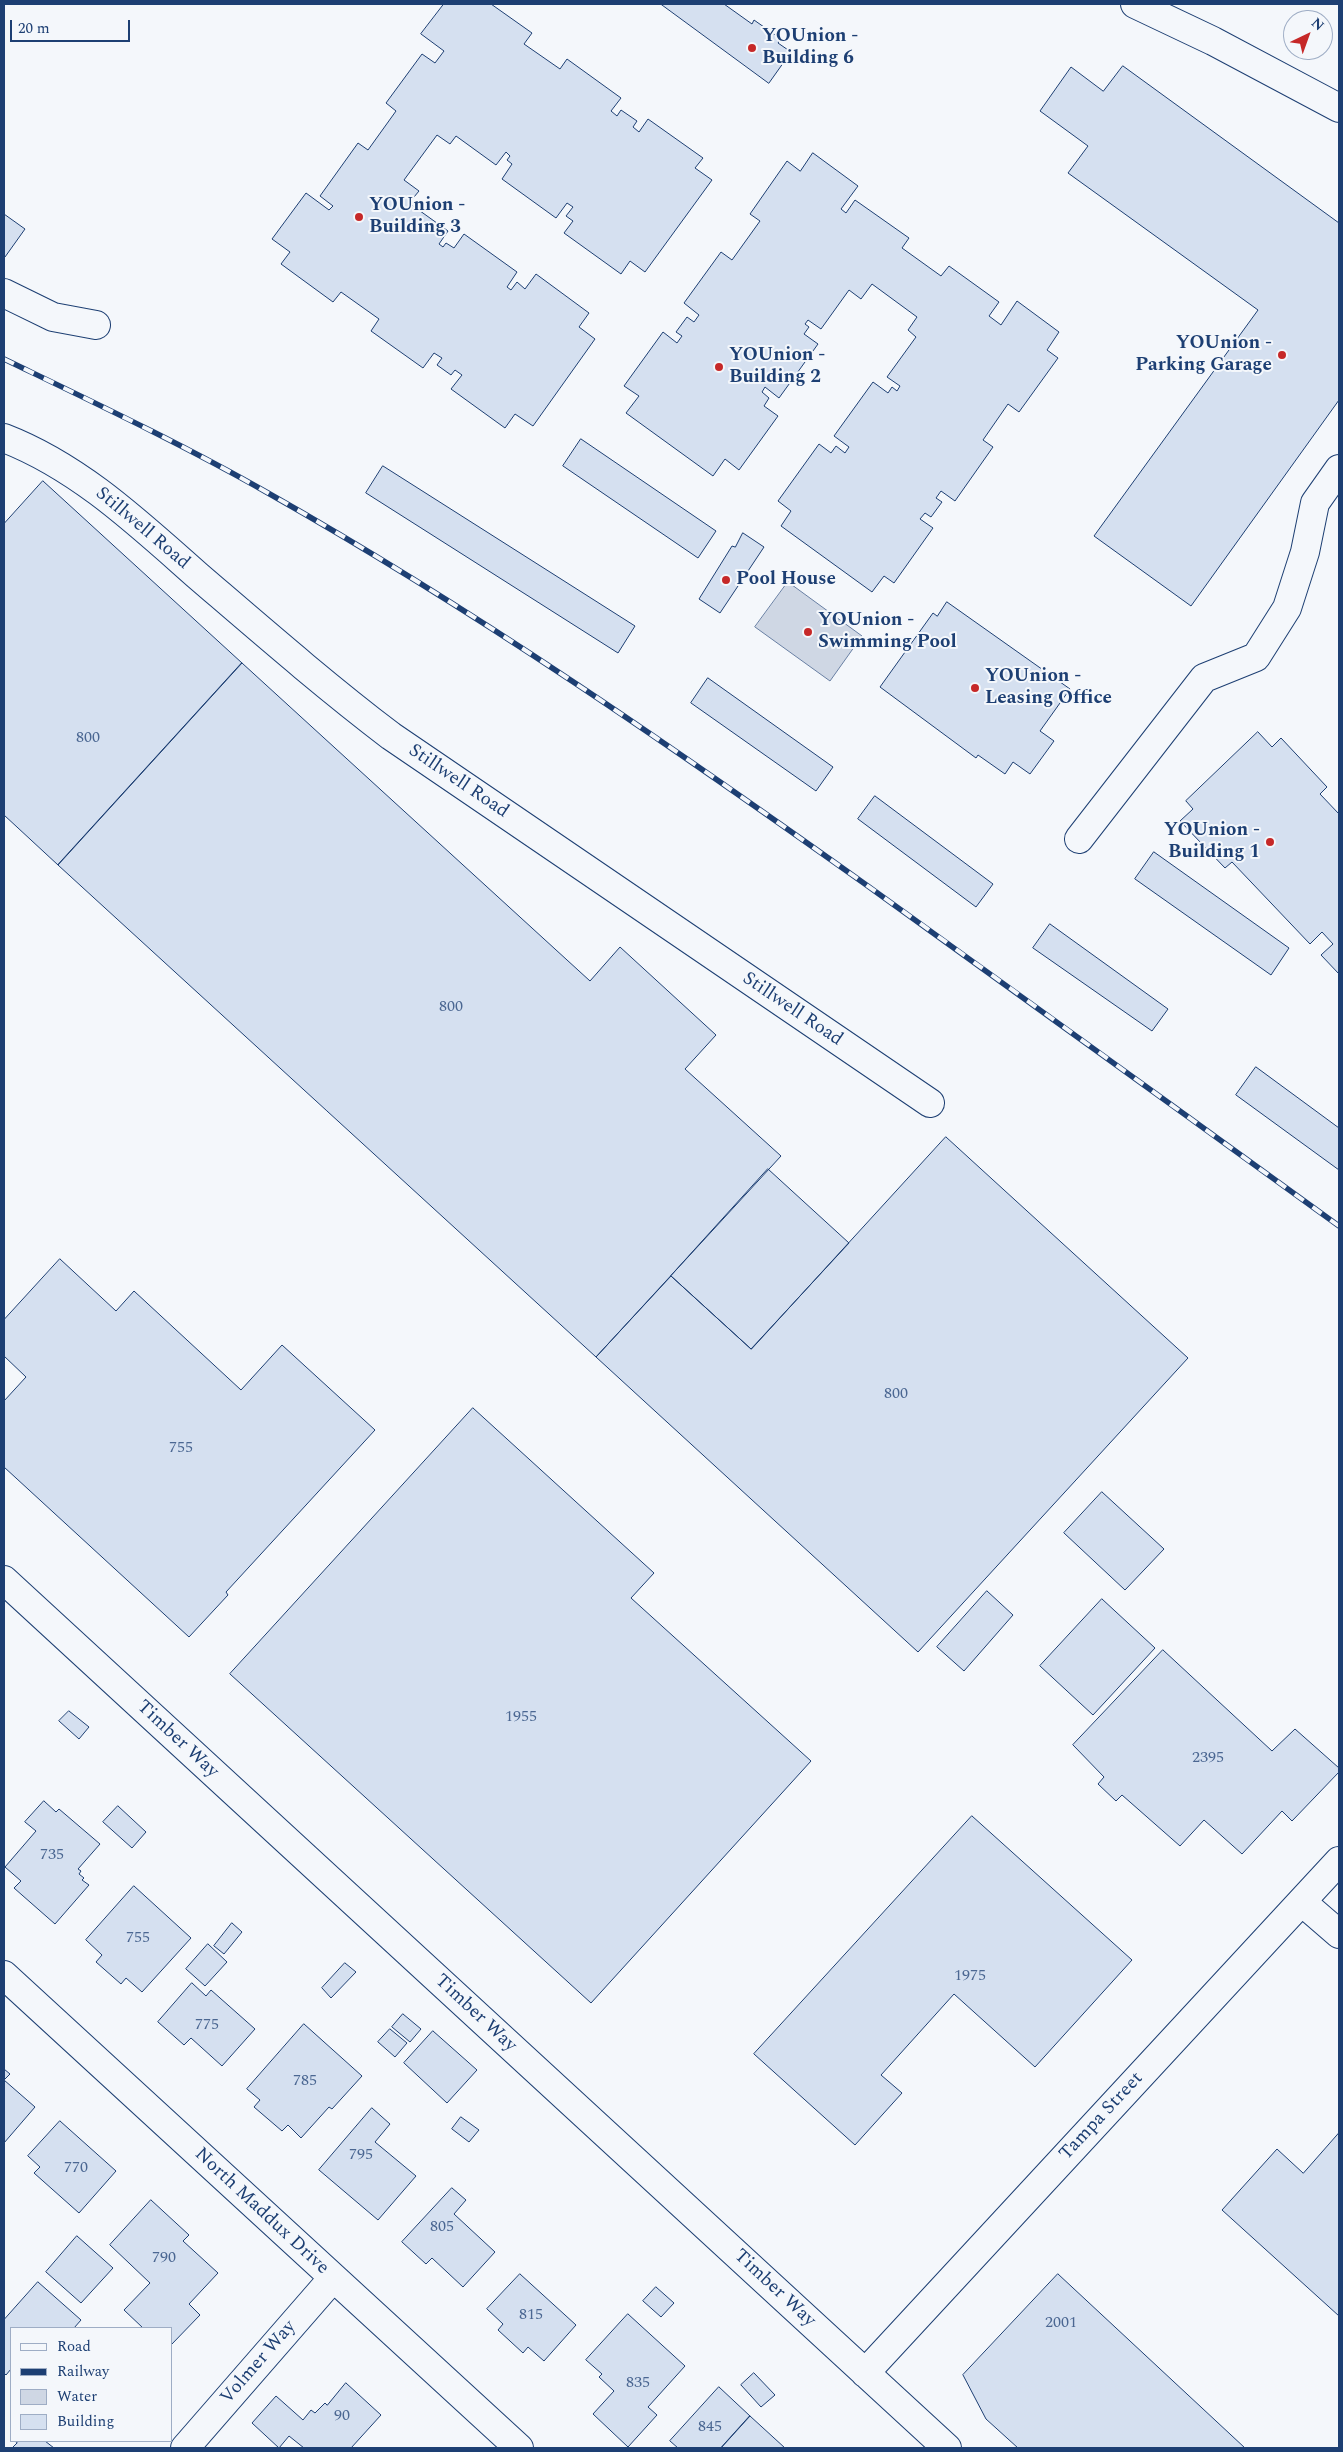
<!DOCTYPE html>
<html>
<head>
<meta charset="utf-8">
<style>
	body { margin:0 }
	#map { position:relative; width:1343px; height:2452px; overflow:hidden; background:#f4f7fb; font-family:Spectral,serif }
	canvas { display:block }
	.frame { position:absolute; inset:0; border:5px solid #1d3f73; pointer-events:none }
	.legend { position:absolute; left:10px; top:2327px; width:162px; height:115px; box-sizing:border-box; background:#f4f7fb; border:1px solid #9eadc5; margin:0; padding:6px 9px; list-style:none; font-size:15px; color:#1d3f73 }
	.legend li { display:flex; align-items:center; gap:10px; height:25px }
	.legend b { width:25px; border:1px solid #9eadc5 }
	.north { position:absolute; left:1283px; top:10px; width:50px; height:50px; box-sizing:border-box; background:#f4f7fb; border:1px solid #9eadc5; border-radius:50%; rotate:42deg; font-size:14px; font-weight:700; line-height:20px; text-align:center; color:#1d3f73 }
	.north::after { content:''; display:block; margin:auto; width:18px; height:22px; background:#c62828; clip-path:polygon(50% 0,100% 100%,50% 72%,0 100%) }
	.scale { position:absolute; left:10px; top:20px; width:120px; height:22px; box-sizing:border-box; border:2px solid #1d3f73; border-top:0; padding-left:6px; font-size:15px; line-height:18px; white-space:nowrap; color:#1d3f73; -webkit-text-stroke:4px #f4f7fb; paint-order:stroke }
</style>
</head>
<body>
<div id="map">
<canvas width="1343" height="2452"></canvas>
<div class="frame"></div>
<ul class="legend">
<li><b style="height:6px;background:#f4f7fb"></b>Road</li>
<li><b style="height:6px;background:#1d3f73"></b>Railway</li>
<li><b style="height:14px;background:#cfd7e4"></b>Water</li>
<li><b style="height:14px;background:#d5e0f0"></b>Building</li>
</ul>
<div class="north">N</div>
<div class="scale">20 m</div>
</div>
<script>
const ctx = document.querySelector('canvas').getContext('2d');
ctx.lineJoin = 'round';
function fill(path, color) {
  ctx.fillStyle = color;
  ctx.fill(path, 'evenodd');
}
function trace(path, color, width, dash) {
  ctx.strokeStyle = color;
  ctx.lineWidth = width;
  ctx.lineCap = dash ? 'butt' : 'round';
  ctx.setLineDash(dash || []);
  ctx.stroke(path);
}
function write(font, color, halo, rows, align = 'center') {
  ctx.font = font + ' Spectral,serif';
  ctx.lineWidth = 4;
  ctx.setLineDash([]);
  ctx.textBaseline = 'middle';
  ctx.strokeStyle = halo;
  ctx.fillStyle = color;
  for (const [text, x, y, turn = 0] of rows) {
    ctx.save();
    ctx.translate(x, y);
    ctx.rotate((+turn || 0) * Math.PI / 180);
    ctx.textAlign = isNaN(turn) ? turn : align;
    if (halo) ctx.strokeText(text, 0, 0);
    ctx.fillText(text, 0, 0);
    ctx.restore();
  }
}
const water = new Path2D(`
	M788 582 862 636 830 681 755 627Z`);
fill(water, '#cfd7e4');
trace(water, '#687fa3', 1);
const building = new Path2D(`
	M444 4H491L532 33 524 44 560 69 567 59 621 98 611 111 617 116 621 110 637 121 633 127 639 132 648 119 703 158 695 168 712 180 645 272 630 261 621 274 564 233 573 221 566 216 573 207 567 203 556 218 502 179 512 164 507 160 510 156 506 152 496 165 456 136 450 144 437 135 404 180 419 191 409 203 448 231 439 244 443 247 446 243 454 248 464 234 517 272 507 287 511 290 517 282 525 289 536 274 589 313 579 327 595 339 533 426 515 414 505 428 451 389 462 375 455 370 451 375 437 365 442 358 434 353 423 368 371 331 379 319 341 292 333 302 281 264 290 252 272 239 306 193 329 210 333 206 320 196 358 143 368 150 396 111 386 103 422 54 435 63 444 51 421 34Z
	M661 4H724L752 24 754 20 781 39 778 43 791 52 769 83Z
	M1123 66 1339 223V400L1191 606 1094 536 1258 310 1068 173 1088 146 1040 111 1071 67 1103 91Z
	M813 153 858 186 841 209 846 213 855 200 909 238 902 248 941 276 949 266 999 302 989 316 1001 325 1017 301 1059 332 1047 350 1058 358 1019 412 1008 404 983 440 993 447 955 501 941 491 936 498 942 502 931 517 925 513 920 519 933 528 894 583 884 576 872 592 781 526 791 511 778 501 819 444 831 453 836 446 845 453 849 447 834 436 873 382 888 393 892 387 897 391 900 386 887 377 916 337 908 330 917 317 872 284 861 299 849 290 821 329 808 320 805 324 809 327 804 334 818 344 779 398 765 387 762 392 769 398 764 406 778 416 739 470 725 459 713 476 626 413 639 396 624 386 663 332 677 343 682 336 676 332 687 317 694 322 699 315 684 303 721 252 732 260 760 221 750 214 787 161 800 171Z
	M4 214 25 229 5 257 4 256Z
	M581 439 716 531 698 558 563 466Z
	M383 466 635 626 618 653 366 493Z
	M43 481 242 663 58 865 4 815V524Z
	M743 533 764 547 720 613 699 599 732 546 735 547Z
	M947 602 1070 689 1040 731 1054 741 1030 774 1013 762 1005 774 978 755 976 758 880 687 933 613 937 616Z
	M242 663 590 981 620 947 716 1035 685 1069 781 1156 596 1357 58 865Z
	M708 678 833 767 816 791 691 703Z
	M1258 732 1272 747 1281 738 1327 787 1320 794 1339 814V974L1321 955 1333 944 1322 932 1310 944 1232 862 1225 868 1180 821 1193 809 1186 801Z
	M875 796 993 884 976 907 858 819Z
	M1154 852 1289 948 1271 975 1135 879Z
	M1050 924 1168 1009 1152 1031 1033 948Z
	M1256 1067 1339 1128V1170L1236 1095Z
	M946 1137 1188 1358 918 1652 596 1357 671 1276 751 1349Z
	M768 1169 849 1243 751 1349 671 1276Z
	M60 1259 116 1311 134 1291 241 1390 282 1345 375 1430 226 1592 228 1595 189 1637 4 1467V1401L26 1377 4 1356V1320Z
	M473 1408 654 1573 631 1598 811 1761 591 2003 230 1674Z
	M1102 1492 1164 1549 1125 1590 1064 1533Z
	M987 1591 1013 1615 964 1671 937 1647Z
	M1102 1599 1155 1648 1093 1715 1040 1666Z
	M1163 1650 1272 1751 1295 1729 1339 1768V1772L1292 1821 1282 1811 1242 1854 1204 1820 1180 1846 1122 1795 1116 1801 1098 1784 1104 1777 1073 1745Z
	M69 1711 89 1727 79 1739 59 1721Z
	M44 1801 56 1812 59 1809 100 1844 78 1869 81 1871 79 1874 84 1878 82 1880 89 1885 55 1924 14 1888 21 1881 5 1867 36 1831 25 1822Z
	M118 1806 146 1832 132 1848 103 1822Z
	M972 1816 1132 1960 1035 2067 954 1994 881 2075 902 2093 855 2145 754 2054Z
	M134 1886 191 1938 142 1992 126 1978 121 1984 96 1962 102 1955 86 1940Z
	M232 1923 242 1932 224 1954 214 1946Z
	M208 1944 227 1962 205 1986 186 1969Z
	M345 1963 356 1972 331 1998 322 1988Z
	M192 1983 206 1996 211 1990 255 2029 222 2066 191 2038 184 2045 158 2022Z
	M403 2014 421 2029 410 2042 392 2027Z
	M304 2024 362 2076 332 2109 329 2107 301 2138 288 2125 282 2131 254 2107 260 2100 247 2089Z
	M390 2029 407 2043 395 2057 378 2042Z
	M433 2031 477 2070 447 2103 404 2063Z
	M4 2069 10 2074 4 2080 35 2107 4 2143Z
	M372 2108 390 2124 375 2142 416 2176 378 2220 319 2170Z
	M461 2117 479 2130 469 2142 452 2129Z
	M60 2121 116 2171 79 2213 34 2173 40 2167 28 2156Z
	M1339 2133V2316L1222 2210 1277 2149 1303 2173Z
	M452 2188 466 2200 454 2214 495 2252 463 2287 432 2258 426 2264 402 2242Z
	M151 2200 189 2235 183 2241 218 2273 189 2304 200 2315 171 2345V2328H143L124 2310 150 2283 110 2245Z
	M77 2236 113 2268 81 2303 46 2272Z
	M520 2274 576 2325 544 2361 528 2347 523 2353 498 2330 503 2324 487 2309Z
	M1058 2274 1245 2448H1018L986 2419 963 2375Z
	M38 2282 81 2320 74 2328H11V2369L6 2375 4 2373V2320Z
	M656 2287 674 2303 661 2317 643 2301Z
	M628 2314 685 2366 648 2407 657 2415 628 2447 593 2414 614 2391 599 2377 602 2374 586 2360Z
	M754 2373 775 2395 761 2407 741 2385Z
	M346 2383 381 2415 351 2448H304L289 2436 279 2448 252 2423 276 2396 303 2420 311 2410 315 2413 325 2403 327 2405Z
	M719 2387 750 2416 721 2448H678L670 2441Z
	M750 2416 785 2448H721Z
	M15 2441H45L54 2448H12L17 2443Z`);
fill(building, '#d5e0f0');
trace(building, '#1d3f73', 1);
const minor = new Path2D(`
	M1135 4 1213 41 1339 108
	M4 293 53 317 96 325
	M4 438C79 467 138 523 198 576 261 630 324 685 391 736L930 1103
	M1079 839 1204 678 1256 657 1287 608 1305 552 1315 503 1339 469
	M4 1580 947 2448
	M1302 1902 1339 1934
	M4 1975 519 2448
	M865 2373 1339 1861
	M185 2448 333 2278`);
trace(minor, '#1d3f73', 30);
trace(minor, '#f4f7fb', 28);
const rail = new Path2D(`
	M4 359C93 402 182 444 268 493 475 610 671 746 865 884 1023 997 1181 1112 1339 1226`);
trace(rail, '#1d3f73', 5.5);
trace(rail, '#f4f7fb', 4, [11]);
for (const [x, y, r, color] of [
	[752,48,5,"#c62828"],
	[359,217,5,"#c62828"],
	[1282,355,5,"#c62828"],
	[719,367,5,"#c62828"],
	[726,580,5,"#c62828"],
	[808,632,5,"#c62828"],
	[975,688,5,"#c62828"],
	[1270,842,5,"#c62828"]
]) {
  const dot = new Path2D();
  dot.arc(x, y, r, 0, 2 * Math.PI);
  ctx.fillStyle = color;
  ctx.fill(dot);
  trace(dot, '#f4f7fb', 2);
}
write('16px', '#4b6792', null, [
	["800",88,739],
	["800",451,1008],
	["800",896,1395],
	["755",181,1449],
	["1955",521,1718],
	["2395",1208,1759],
	["735",52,1856],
	["755",138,1939],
	["1975",970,1977],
	["775",207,2026],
	["785",305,2082],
	["795",361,2156],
	["770",76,2169],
	["805",442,2228],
	["790",164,2259],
	["815",531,2316],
	["2001",1061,2324],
	["835",638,2384],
	["90",342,2417],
	["845",710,2428]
]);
write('bold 19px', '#1d3f73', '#f4f7fb', [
	["YOUnion -",762,37],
	["Building 6",762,59],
	["YOUnion -",369,206],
	["Building 3",369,228],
	["YOUnion -",1272,344,"right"],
	["Parking Garage",1272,366,"right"],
	["YOUnion -",729,356],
	["Building 2",729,378],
	["Pool House",736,580],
	["YOUnion -",818,621],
	["Swimming Pool",818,643],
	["YOUnion -",985,677],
	["Leasing Office",985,699],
	["YOUnion -",1260,831,"right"],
	["Building 1",1260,853,"right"]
], 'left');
write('19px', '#1d3f73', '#f4f7fb', [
	["Stillwell Road",142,529,40],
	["Stillwell Road",458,782,34],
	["Stillwell Road",792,1010,34],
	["Timber Way",177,1740,43],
	["Timber Way",475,2014,43],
	["Tampa Street",1102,2117,-47],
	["North Maddux Drive",261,2212,43],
	["Timber Way",774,2289,43],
	["Volmer Way",259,2363,-49]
]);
</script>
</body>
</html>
